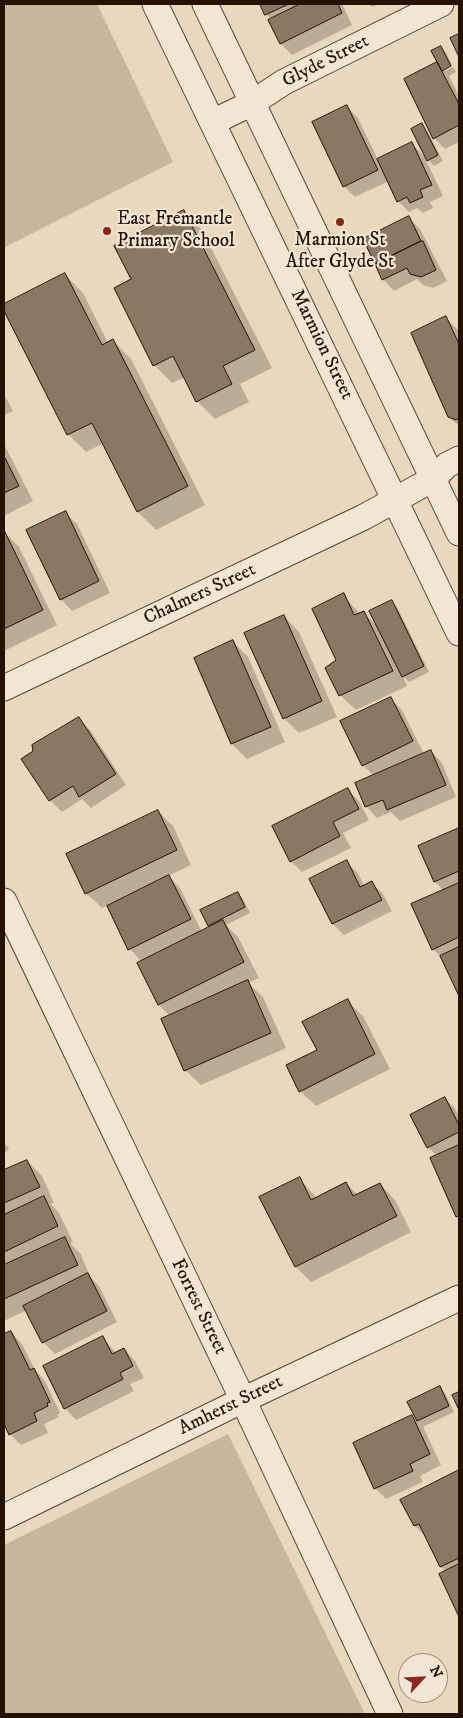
<!DOCTYPE html>
<html>
<head>
<meta charset="utf-8">
<style>
	body { margin:0 }
	#map { position:relative; width:463px; height:1718px; overflow:hidden; background:#ead8bc; font-family:"IM FELL DW Pica",serif }
	canvas { display:block }
	.frame { position:absolute; inset:0; border:5px solid #241100; pointer-events:none }
	.north { position:absolute; left:398px; top:1653px; width:50px; height:50px; box-sizing:border-box; background:#f1e6d3; border:1px solid #9f917f; border-radius:50%; rotate:65deg; font-size:14px; font-weight:700; line-height:20px; text-align:center; color:#241100 }
	.north::after { content:''; display:block; margin:auto; width:18px; height:22px; background:#8f2418; clip-path:polygon(50% 0,100% 100%,50% 72%,0 100%) }
</style>
</head>
<body>
<div id="map">
<canvas width="463" height="1718"></canvas>
<div class="frame"></div>
<div class="north">N</div>
</div>
<script>
const ctx = document.querySelector('canvas').getContext('2d');
ctx.lineJoin = 'round';
function fill(path, color) {
  ctx.fillStyle = color;
  ctx.fill(path, 'evenodd');
}
function trace(path, color, width, dash) {
  ctx.strokeStyle = color;
  ctx.lineWidth = width;
  ctx.lineCap = dash ? 'butt' : 'round';
  ctx.setLineDash(dash || []);
  ctx.stroke(path);
}
function write(font, color, halo, rows, align = 'center') {
  ctx.font = font + ' "IM FELL DW Pica",serif';
  ctx.lineWidth = 4.5;
  ctx.setLineDash([]);
  ctx.textBaseline = 'middle';
  ctx.strokeStyle = halo;
  ctx.fillStyle = color;
  for (const [text, x, y, turn = 0] of rows) {
    ctx.save();
    ctx.translate(x, y);
    ctx.rotate((+turn || 0) * Math.PI / 180);
    ctx.textAlign = isNaN(turn) ? turn : align;
    if (halo) ctx.strokeText(text, 0, 0);
    ctx.fillText(text, 0, 0);
    ctx.restore();
  }
}
fill(new Path2D(`
	M4 4H97L173 162 5 247 4 245Z
	M228 1434 365 1714H4V1545Z`), '#c8b69c');
fill(new Path2D(`
	M261 4H342L352 25 292 55 281 44 271 19 266 14Z
	M369 4H379L372 7Z
	M441 48 446 53 452 65 443 69 445 71 453 67 456 72 449 76 459 96V142L445 149 434 138 406 79 439 63Z
	M347 107 358 118 378 160 412 144 427 159 422 125 427 131 443 161 434 166 424 156 443 196 430 202 433 208 423 213 417 208 409 212 398 201 389 181 355 197 344 186Z
	M184 212 202 230 272 368 240 384 249 402 215 419 197 401 185 377 172 383 154 365 133 280Z
	M409 218 420 229 447 281 433 288 423 285 417 279 394 291 383 279 365 239Z
	M65 275 83 293 108 343 113 341 131 359 205 505 156 530 138 512 104 443 86 452 68 434 4 308V305Z
	M446 318 459 331V426L449 417Z
	M4 394 13 411 4 415Z
	M4 444 33 501 4 516Z
	M65 513 77 524 110 593 72 611 61 599Z
	M4 532 19 547 57 625 4 651Z
	M343 595 360 614 364 613 378 627 391 602 397 607 429 672 409 682 403 676 407 686 356 710 340 695 338 660Z
	M284 616 299 632 337 717 299 733 284 718Z
	M233 642 248 657 285 742 247 759 232 744Z
	M391 699 402 710 424 754 431 751 442 763 456 797 400 821 391 812 377 818 366 806 374 776 363 765Z
	M79 719 90 730 126 785 91 808 82 799 62 812 50 800 23 759Z
	M348 790 359 801 369 820 343 833 351 848 302 872 291 861Z
	M158 811 173 826 191 865 168 876 180 888 202 932 211 927 209 925 237 893 243 899 250 913 226 925 238 937 259 978 248 983 263 997 286 1048 201 1085 185 1070 170 1016 159 1005 142 962 130 949 108 905 102 908 86 893Z
	M459 830V993L443 959 433 949 444 891 435 882 420 846Z
	M346 862 358 873 364 886 372 883 383 894 392 911 344 935 333 924 311 880Z
	M347 1001 363 1016 390 1069 316 1106 300 1091 318 1051Z
	M445 1098 456 1110 459 1116V1219L457 1216 437 1156 428 1147Z
	M4 1142 9 1149 4 1153Z
	M27 1161 42 1176 54 1203 51 1204 59 1213 73 1242 70 1243 80 1253 91 1278 99 1286 117 1322 55 1354 43 1342 27 1310 4 1321V1171Z
	M299 1179 317 1198 346 1183 358 1195 380 1184 395 1200 411 1232 311 1282 296 1267 261 1198Z
	M11 1332 22 1344 35 1370 45 1381 60 1413 57 1415 59 1417 44 1424 48 1433 21 1445 10 1434 4 1421V1336Z
	M103 1338 116 1353 124 1349 135 1361 144 1378 130 1384 134 1391 76 1420 65 1408Z
	M440 1387 445 1393 454 1412 423 1427 441 1465 420 1476 423 1482 386 1499 375 1488 412 1416 419 1422 409 1402Z
	M459 1472V1614L440 1574 446 1571 441 1567 427 1538 415 1526 402 1500Z`), '#0003');
const building = new Path2D(`
	M260 4H289L265 15Z
	M300 4H338L342 13 280 44 268 20Z
	M459 34V57L450 38Z
	M441 46 451 66 442 71 431 51Z
	M437 62 459 104V125L433 139 404 79Z
	M347 105 378 170 343 187 312 122Z
	M422 123 438 155 427 161 411 129Z
	M412 142 432 185 420 190 423 197 410 203 407 197 397 202 377 159Z
	M184 210 255 350 223 366 232 384 196 402 173 356 153 366 114 288 131 279 114 246Z
	M409 216 421 241 375 264 363 239Z
	M421 241H423L436 270 421 277 410 274 407 268 382 280 375 264Z
	M65 273 102 345 113 339 188 486 137 512 92 423 67 435 4 311V304Z
	M446 316 459 344V418L456 420 448 417 411 333Z
	M4 456 19 486 4 493Z
	M66 511 99 581 60 600 26 530Z
	M4 530 43 610 4 629Z
	M344 593 354 615 364 611 393 671 339 696 325 668 336 660 312 609Z
	M392 600 424 666 402 677 369 611Z
	M284 615 322 701 283 719 244 633Z
	M233 640 271 727 231 744 194 658Z
	M391 697 413 741 362 766 340 721Z
	M79 717 116 774 79 797 73 786 49 801 21 759 33 751 32 745Z
	M431 750 446 785 387 810 383 800 365 807 355 783Z
	M348 788 359 809 333 822 340 836 290 862 272 826Z
	M158 810 177 850 85 894 66 854Z
	M459 828V871L434 882 418 846Z
	M347 860 360 887 372 881 382 900 332 924 309 879Z
	M169 875 191 919 128 950 107 906Z
	M459 883V937L432 950 411 904Z
	M238 892 245 907 208 926 200 910Z
	M223 920 244 962 158 1005 137 963Z
	M459 947V996L440 956Z
	M248 980 271 1033 184 1071 161 1019Z
	M348 999 375 1054 299 1092 286 1065 317 1050 302 1022Z
	M445 1097 459 1125V1132L427 1148 410 1115Z
	M459 1145V1216L456 1217 430 1158Z
	M27 1160 40 1187 4 1203V1170Z
	M300 1177 311 1200 346 1182 353 1196 380 1183 397 1216 295 1267 259 1197Z
	M44 1196 58 1226 4 1252V1215Z
	M65 1237 78 1265 4 1299V1265Z
	M88 1273 107 1311 42 1343 23 1306Z
	M11 1331 30 1370 34 1368 50 1402 47 1403 48 1406 34 1413 37 1421 9 1435 4 1424V1334Z
	M103 1336 112 1354 124 1348 133 1366 120 1373 123 1379 64 1409 43 1366Z
	M440 1386 449 1406 417 1421 407 1402Z
	M459 1392V1410L452 1395Z
	M412 1415 430 1454 410 1464 413 1471 374 1489 353 1443Z
	M459 1470V1558L440 1567 419 1524 414 1526 400 1500Z
	M459 1564V1617L439 1574Z`);
fill(building, '#8b7862');
trace(building, '#241100', 1);
const minor = new Path2D(`
	M155 4 459 633
	M205 4 459 533
	M213 122 252 103 284 82 441 4
	M4 688 364 517 433 479 447 465 459 459
	M4 901 243 1400 390 1714
	M4 1517 243 1400 459 1298`);
trace(minor, '#56432f', 27);
trace(minor, '#f1e6d3', 25);
for (const [x, y, r, color] of [
	[340,222,5,"#8f2418"],
	[107,231,5,"#8f2418"]
]) {
  const dot = new Path2D();
  dot.arc(x, y, r, 0, 2 * Math.PI);
  ctx.fillStyle = color;
  ctx.fill(dot);
  trace(dot, '#f1e6d3', 2);
}
write('19px', '#241100', '#f1e6d3', [
	["Glyde Street",326,62,-27],
	["Marmion Street",321,345,64],
	["Chalmers Street",200,595,-25],
	["Forrest Street",198,1307,64],
	["Amherst Street",231,1406,-26]
]);
write('19px', '#241100', '#f1e6d3', [
	["East Fremantle",117,220],
	["Primary School",117,242],
	["Marmion St",340,241,"center"],
	["After Glyde St",340,263,"center"]
], 'left');
</script>
</body>
</html>
